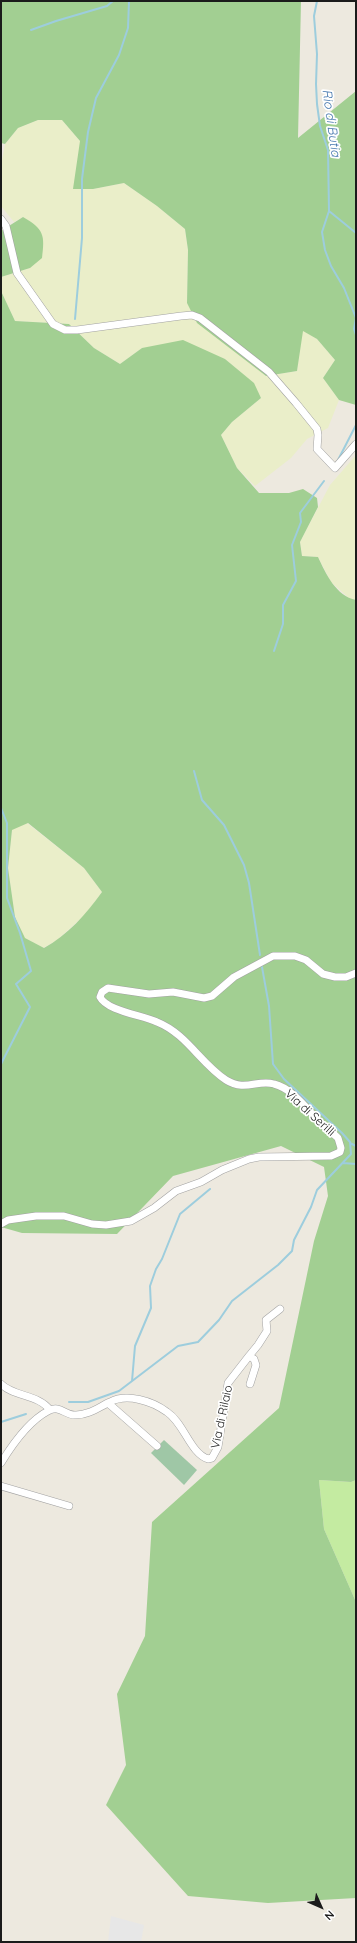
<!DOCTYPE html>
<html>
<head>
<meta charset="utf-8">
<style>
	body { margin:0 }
	#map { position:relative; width:357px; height:1943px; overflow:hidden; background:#ede9df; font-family:Quicksand,sans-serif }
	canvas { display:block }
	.frame { position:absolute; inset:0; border:2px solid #1b1b1b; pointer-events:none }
	.north { position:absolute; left:301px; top:1887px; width:40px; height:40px; -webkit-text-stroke:3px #fff; paint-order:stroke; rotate:135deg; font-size:11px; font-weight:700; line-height:16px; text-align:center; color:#1b1b1b }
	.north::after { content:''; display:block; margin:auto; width:14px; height:18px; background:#1b1b1b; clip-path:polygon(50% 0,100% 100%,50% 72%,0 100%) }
</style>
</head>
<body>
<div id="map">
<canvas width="357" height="1943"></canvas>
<div class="frame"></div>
<div class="north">N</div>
</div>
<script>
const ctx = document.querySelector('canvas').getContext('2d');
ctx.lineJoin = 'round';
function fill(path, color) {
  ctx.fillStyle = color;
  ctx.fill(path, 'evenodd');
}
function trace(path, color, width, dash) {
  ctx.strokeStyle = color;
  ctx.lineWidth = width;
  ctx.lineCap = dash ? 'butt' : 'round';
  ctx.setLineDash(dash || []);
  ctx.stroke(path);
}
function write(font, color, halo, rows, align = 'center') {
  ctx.font = font + ' Quicksand,sans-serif';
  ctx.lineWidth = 3.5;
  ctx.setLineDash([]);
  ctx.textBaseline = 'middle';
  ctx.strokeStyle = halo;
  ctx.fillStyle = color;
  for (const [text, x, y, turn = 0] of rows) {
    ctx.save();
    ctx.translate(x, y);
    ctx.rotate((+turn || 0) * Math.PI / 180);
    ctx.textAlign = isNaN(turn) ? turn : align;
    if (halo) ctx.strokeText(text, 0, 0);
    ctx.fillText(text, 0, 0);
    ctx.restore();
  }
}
fill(new Path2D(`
	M38 120H62L80 141 93 189 124 183 157 206 185 229 188 250 187 303 266 376 297 371 302 330 317 339 335 360 323 378 339 400 328 428 307 439 291 458 255 486 237 468 221 435 232 422 261 398 253 383 225 359 142 348 120 364 94 348 69 324 15 321 1 291V277L30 268 23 217 14 222 1 206V166L5 144 18 128Z
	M356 455V600L350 599 331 582 318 557 302 556 300 542 330 485Z
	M27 823 84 868 102 892 87 913 56 941 43 948 25 938 15 917 8 868 12 829Z`), '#eaeec9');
fill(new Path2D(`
	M319 1480 351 1482 356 1480V1602L324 1529Z`), '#c4eba1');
fill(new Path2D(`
	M1 1H301L298 138 356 91V405L339 400 323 378 335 360 317 339 303 331 297 371 266 376 197 323 187 303 188 250 185 229 157 206 124 183 93 189H73L80 141 62 120H38L18 128 5 144 1 143Z
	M23 217C44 229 45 235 42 258L30 268 1 277V231Z
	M1 291 15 321 69 324 94 348 120 364 142 348 183 340 225 359 254 383 261 398 232 422 221 435 237 468 259 493H289L303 489 317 498 318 507 300 542 302 556 318 557C326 574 336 596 356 600V1480L351 1482 319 1480 324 1529 356 1602V1898L268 1903 188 1896 106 1805 126 1765 117 1694 145 1636 152 1522 279 1408 314 1241 328 1196 324 1167 281 1146 173 1176 117 1234 22 1233 1 1227ZM28 823 84 868 102 892C86 914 68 935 44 948L25 938 15 917 8 868 12 830Z`), '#a2cf92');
fill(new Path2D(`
	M164 1440 197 1470 184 1485 151 1453Z`), '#9fc7a6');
fill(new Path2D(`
	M111 1916 144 1925 141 1942H108Z`), '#e7e7e7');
trace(new Path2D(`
	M317 1 314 16 317 54 316 84 317 104 320 126 328 150 329 211 322 232 325 250 331 266 344 288 356 318 354 329 356 335
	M31 30 56 21 107 6 113 1
	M329 211 356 233
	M75 319 82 238V179L88 132 96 98 119 55 128 28 129 1
	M338 460 356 425
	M274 651 283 624V605L296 581 292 545 301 522 300 513 324 481
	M194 771 202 800 224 825 244 865 249 883 260 955
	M1 808 7 823V898L20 933 31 971 16 984 30 1007 1 1064
	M350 1143 356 1146
	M343 1163 356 1164
	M132 1381 135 1346 151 1308 150 1286 156 1269 162 1259 180 1214 210 1189
	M69 1402H88L119 1391 178 1346 198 1342 219 1320 232 1301 278 1265 292 1251 294 1240 311 1207 317 1190 351 1154 350 1142 342 1133 284 1079 273 1064 269 1006 262 967
	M1 1422 26 1414`), '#9dcddd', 2);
const minor = new Path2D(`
	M1 219 6 226 17 273 53 324 65 330H77L181 316 192 315 200 318 269 372 296 403 317 429 318 435 317 449 335 468 356 444
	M1 1224 8 1220 36 1216H64L92 1224 106 1225 131 1221 154 1208 176 1191 201 1182 222 1170 249 1159 259 1157 331 1156 340 1152 341 1148 338 1138C333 1133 327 1129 322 1124 308 1111 294 1089 274 1084 258 1079 245 1092 226 1080 200 1063 187 1034 157 1022 142 1015 107 1011 100 997L102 992 108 988 149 994 173 992 204 998 212 996 234 977 273 956H295L306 960 323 974 335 977H346L356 973
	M249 1356 258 1345 267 1331 266 1320 280 1309
	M1 1384C14 1397 38 1394 50 1410
	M108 1403 157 1446
	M1 1463C12 1445 29 1421 48 1411 60 1404 65 1416 76 1415 89 1415 99 1407 110 1402 127 1393 152 1401 167 1412 184 1423 190 1453 208 1459L212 1458 218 1447 228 1383 249 1356 254 1359 256 1365 250 1384
	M1 1486 69 1506`);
trace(minor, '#a2a2a2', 8);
trace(minor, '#fff', 7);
write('12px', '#1b1b1b', '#fff', [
	["Via di Serilli",310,1113,42],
	["Via di Rilaio",222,1417,-78]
]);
write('italic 13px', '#4476ad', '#fff', [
	["Rio di Butia",331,123,82]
]);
</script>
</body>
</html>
